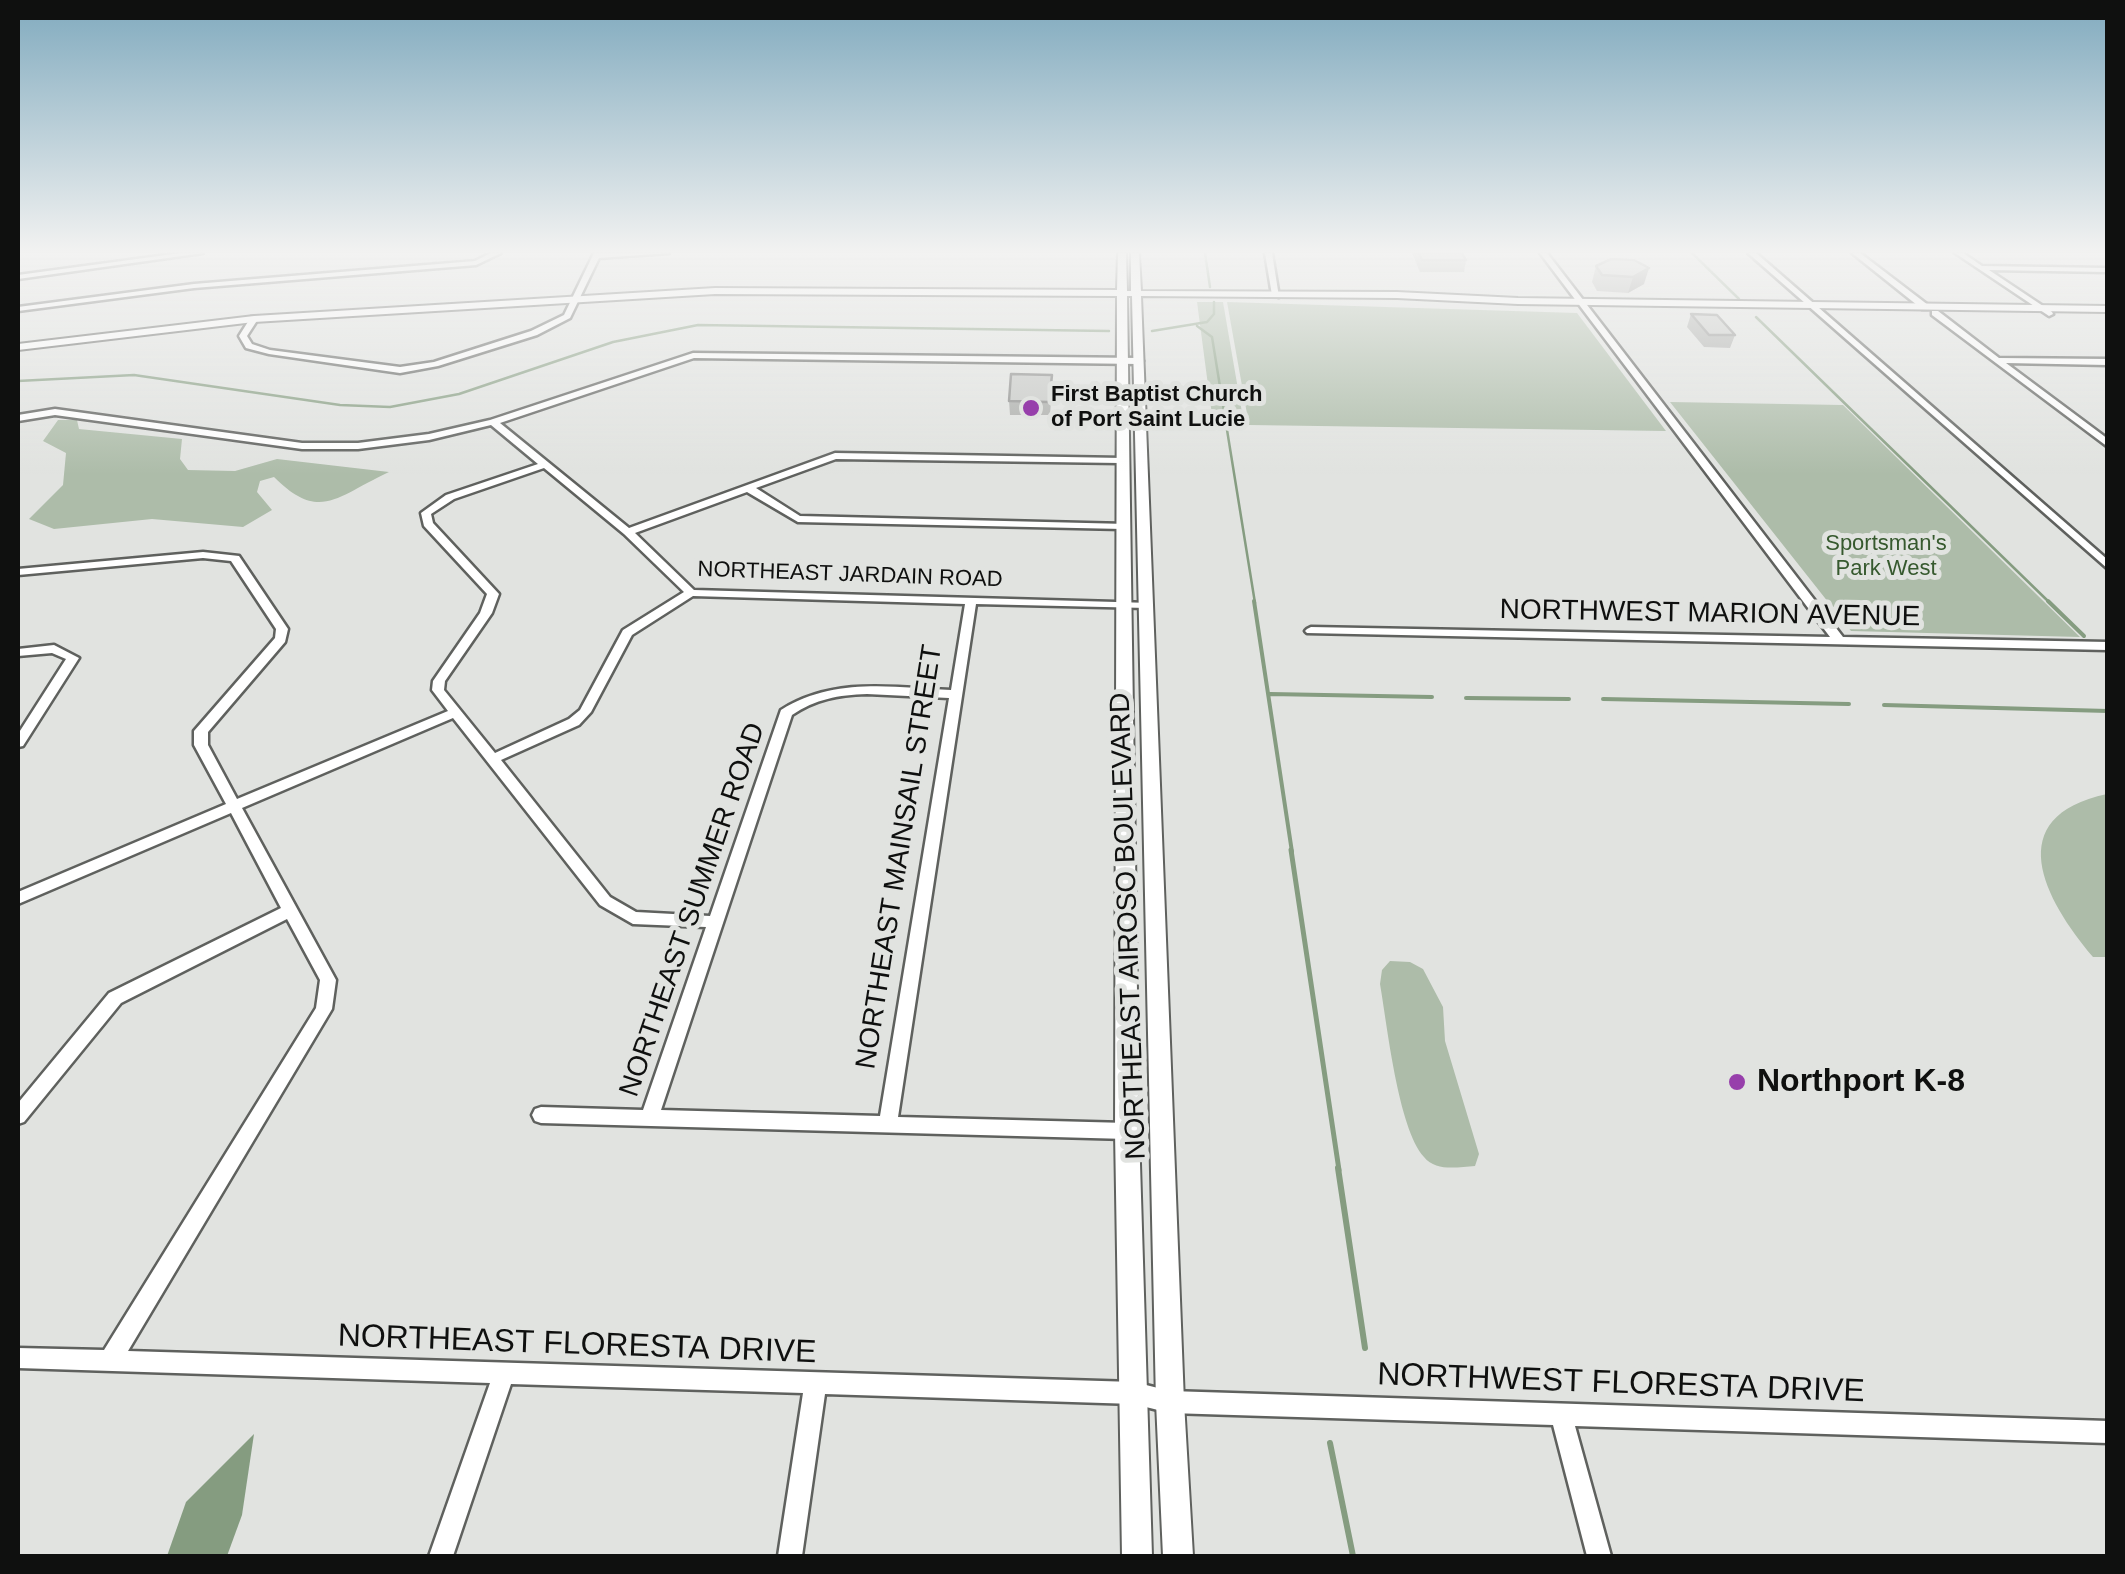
<!DOCTYPE html>
<html>
<head>
<meta charset="utf-8">
<style>
	body { margin:0 }
	#map { position:relative; width:2125px; height:1574px; overflow:hidden; background:#e1e3e0; font-family:Helvetica,sans-serif }
	canvas { display:block }
	.frame { position:absolute; inset:0; border:20px solid #0f100f; pointer-events:none }
</style>
</head>
<body>
<div id="map">
<canvas width="2125" height="1574"></canvas>
<div class="frame"></div>
</div>
<script>
const ctx = document.querySelector('canvas').getContext('2d');
ctx.lineJoin = 'round';
function fill(path, color) {
  ctx.fillStyle = color;
  ctx.fill(path, 'evenodd');
}
function trace(path, color, width, dash) {
  ctx.strokeStyle = color;
  ctx.lineWidth = width;
  ctx.lineCap = dash ? 'butt' : 'round';
  ctx.setLineDash(dash || []);
  ctx.stroke(path);
}
function write(font, color, halo, rows, align = 'center') {
  ctx.font = font + ' Helvetica,sans-serif';
  ctx.lineWidth = 10;
  ctx.setLineDash([]);
  ctx.textBaseline = 'middle';
  ctx.strokeStyle = halo;
  ctx.fillStyle = color;
  for (const [text, x, y, turn = 0] of rows) {
    ctx.save();
    ctx.translate(x, y);
    ctx.rotate((+turn || 0) * Math.PI / 180);
    ctx.textAlign = isNaN(turn) ? turn : align;
    if (halo) ctx.strokeText(text, 0, 0);
    ctx.fillText(text, 0, 0);
    ctx.restore();
  }
}
fill(new Path2D(`
	M1197 302H1223L1244 424 1213 423Z
	M1227 302 1577 313 1666 431 1249 425Z
	M1670 402 1843 405 2080 637 1851 631Z
	M58 420H77L79 429 182 439 180 459 188 470 235 471 277 459 389 472C337 496 320 523 274 477L260 481 257 492 272 510 243 527 152 519 54 529 29 519 63 485 66 453 43 441Z
	M2107 794V957H2093C2044 899 2000 817 2107 794Z
	M1390 961 1410 962 1423 969 1443 1007 1445 1041 1479 1154 1475 1166C1458 1167 1436 1172 1424 1157 1398 1128 1387 1024 1380 984L1382 970Z`), '#adbca9');
fill(new Path2D(`
	M254 1434 242 1515 227 1556H167L186 1502Z`), '#859c80');
trace(new Path2D(`
	M1205 253 1210 287
	M1692 253 1739 299
	M1756 317 2050 603
	M1197 326 1212 337 1255 603
	M1152 331 1207 322 1214 314V302
	M18 381 134 375 340 405 390 407 459 394 613 342 698 325 1109 331`), '#859c80', 2.5);
trace(new Path2D(`
	M1254 601 1292 852
	M2048 601 2084 636
	M1270 694 1432 697
	M1466 698 1569 699
	M1603 699 1849 704
	M1884 705 2108 711`), '#859c80', 4);
trace(new Path2D(`
	M1291 850 1339 1170`), '#859c80', 5);
trace(new Path2D(`
	M1338 1168 1365 1348
	M1330 1443 1353 1556`), '#859c80', 6);
const minor = new Path2D(`
	M181 253H203L18 279V275Z
	M491 253H501L476 265 194 288 18 311V307L194 284 475 261Z
	M594 253H669L599 258 570 318 537 335 438 366 400 373 269 354 246 348 239 336 251 317H254L258 319 247 336 252 344 270 350 400 367 434 362 531 331 564 315Z
	M1265 253H1272L1279 297 1272 295Z
	M1540 253H1547L1843 637 2108 642V650L1307 633 1305 631 1307 629 1311 627 1830 637Z
	M1748 253H1756L2108 560V569Z
	M1852 253H1860L1928 305V309H1922Z
	M1955 253H1963L1982 266 2108 268V272L1989 270 2052 312 2053 314 2049 316Z
	M1932 311H1938L1999 358 2108 359V365L2006 363 2108 439V447L1932 315Z
	M693 353 1139 358 1143 361 1139 364 694 358 500 423 629 528 835 453 1123 458 1125 460 1120 463 836 459 756 488 800 516 1127 524 1128 526 1123 529 798 522 747 492 635 533 694 590 1151 603V607L1147 608 976 604 898 1117 1127 1123 1133 1125 1136 1131 1133 1137 1127 1139 541 1123 535 1121 532 1115 535 1109 541 1107 643 1110 706 927 633 924 600 905 453 718 242 808 336 980 332 1009 128 1351 1134 1382 1170 1391 2108 1421V1443L1575 1426 1611 1556H1587L1553 1425 1170 1413 1134 1404 825 1394 802 1556H778L803 1393 511 1384 453 1556H429L490 1383 18 1368V1348L104 1350 316 1008 320 980 287 919 121 1003 24 1122 18 1124V1103L109 993 281 908 231 813 18 904V892L226 804 194 745V731L275 638 276 629 231 561 203 558 18 575V569L203 552 239 556 288 629 285 642 208 732V745L237 799 448 711 432 690 433 681 480 613 487 594 424 526 421 513 446 495 538 464 491 425 429 440 358 449H302L55 415 18 421V415L55 409 302 443H358L429 434 490 420ZM544 468 624 534 684 592 623 630 580 710 569 719 495 753 444 690 445 681 492 613 499 594 433 523 431 514 454 499ZM693 596 965 604 951 690C892 687 833 677 781 710L710 916 636 912 610 897 501 760 579 725 591 712 632 635ZM867 694 949 698 880 1116 661 1110 792 715C816 699 838 695 867 694Z
	M54 645 79 658 23 746 18 747V734L66 659 52 653 18 656V649Z`);
const major = new Path2D(`
	M1118 253H1126L1127 291H1131V253H1139L1141 291 1397 292 1518 298 2108 306V312L1518 304 1397 298 1141 296 1184 1402 1193 1556H1163L1156 1402 1132 296H1127L1139 1131 1152 1556H1122L1115 1131 1117 296 715 294 254 322 18 350V344L254 316 715 288 1117 290Z`);
trace(minor, '#5f615e', 5);
trace(major, '#5f615e', 4);
fill(minor, '#fff');
fill(major, '#fff');
fill(new Path2D(`
	M1412 253H1462L1466 260 1464 272H1420Z
	M1611 259 1644 284 1628 293 1597 291 1592 282 1596 266Z
	M1691 314 1735 335 1730 348 1704 347 1687 327Z
	M1052 388 1050 415H1010L1009 401Z`), '#aaaca9');
fill(new Path2D(`
	M1649 268 1644 284 1628 293 1633 277Z`), '#8b8c8a');
const building = new Path2D(`
	M1419 253H1462L1466 260H1422Z
	M1611 259 1634 260 1649 268 1633 277 1602 275 1596 266Z
	M1691 314 1717 315 1735 335H1709Z
	M1011 374 1052 375 1049 402 1009 401Z`);
fill(building, '#c6c8c5');
trace(building, '#8b8c8a', 2.5);
const sky = ctx.createLinearGradient(0, 0, 0, 474);
sky.addColorStop(0, '#80aabe');
sky.addColorStop(0.53, '#f2f2f1');
sky.addColorStop(1, '#f2f2f100');
ctx.fillStyle = sky;
ctx.fillRect(0, 0, 2125, 474);
for (const [x, y, r, color] of [
	[1031,408,10,"#973fab"],
	[1737,1082,10,"#973fab"]
]) {
  const dot = new Path2D();
  dot.arc(x, y, r, 0, 2 * Math.PI);
  ctx.fillStyle = color;
  ctx.fill(dot);
  trace(dot, '#e1e3e0', 4);
}
write('bold 22px', '#0f100f', '#e1e3e0', [
	["First Baptist Church",1051,395],
	["of Port Saint Lucie",1051,420]
], 'left');
write('22px', '#36592e', '#e1e3e0', [
	["Sportsman's",1886,544],
	["Park West",1886,569]
]);
write('22px', '#0f100f', '#e1e3e0', [
	["NORTHEAST JARDAIN ROAD",850,575,2]
]);
write('28px', '#0f100f', '#e1e3e0', [
	["NORTHWEST MARION AVENUE",1710,614,1],
	["NORTHEAST MAINSAIL STREET",900,857,-81],
	["NORTHEAST SUMMER ROAD",693,910,-71],
	["NORTHEAST AIROSO BOULEVARD",1129,926,-92]
]);
write('bold 32px', '#0f100f', '#e1e3e0', [
	["Northport K-8",1757,1082]
], 'left');
write('32px', '#0f100f', '#e1e3e0', [
	["NORTHEAST FLORESTA DRIVE",577,1345,2],
	["NORTHWEST FLORESTA DRIVE",1621,1384,2]
]);
</script>
</body>
</html>
